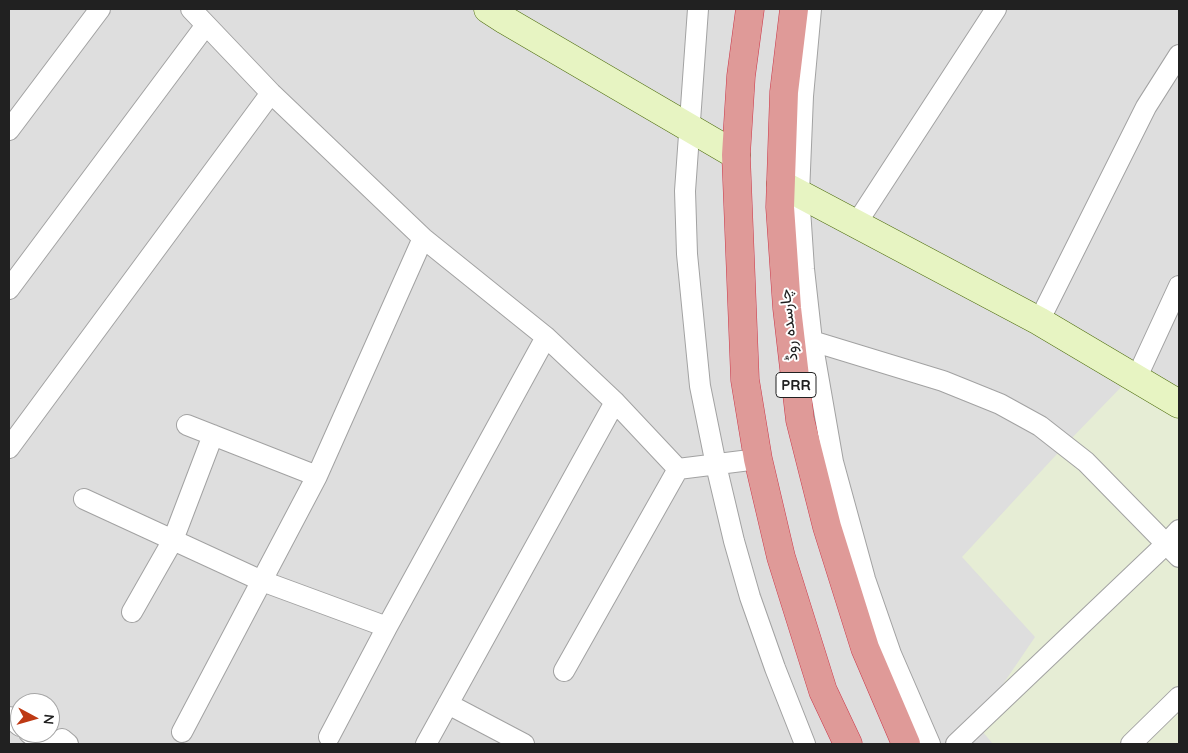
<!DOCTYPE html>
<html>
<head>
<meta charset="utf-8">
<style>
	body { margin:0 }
	#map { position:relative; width:1188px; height:753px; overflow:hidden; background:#f0efe8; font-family:Quicksand,sans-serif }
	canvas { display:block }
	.frame { position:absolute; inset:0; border:10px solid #212121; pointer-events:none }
	.north { position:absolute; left:10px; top:693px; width:50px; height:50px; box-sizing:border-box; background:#fff; border:1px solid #a6a6a6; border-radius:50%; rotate:96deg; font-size:14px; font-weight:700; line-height:20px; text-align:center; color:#212121 }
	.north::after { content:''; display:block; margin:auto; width:18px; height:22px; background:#be3913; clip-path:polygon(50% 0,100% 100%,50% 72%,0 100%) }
</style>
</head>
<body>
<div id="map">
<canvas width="1188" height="753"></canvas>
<div class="frame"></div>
<div class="north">N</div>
</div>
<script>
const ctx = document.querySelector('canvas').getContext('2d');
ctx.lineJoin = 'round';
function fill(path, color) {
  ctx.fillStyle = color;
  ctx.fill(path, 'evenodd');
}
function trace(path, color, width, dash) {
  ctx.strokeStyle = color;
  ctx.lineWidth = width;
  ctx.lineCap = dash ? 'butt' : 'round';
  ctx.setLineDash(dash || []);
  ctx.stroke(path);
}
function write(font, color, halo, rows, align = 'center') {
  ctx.font = font + ' Quicksand,Vazirmatn,sans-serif';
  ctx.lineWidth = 4;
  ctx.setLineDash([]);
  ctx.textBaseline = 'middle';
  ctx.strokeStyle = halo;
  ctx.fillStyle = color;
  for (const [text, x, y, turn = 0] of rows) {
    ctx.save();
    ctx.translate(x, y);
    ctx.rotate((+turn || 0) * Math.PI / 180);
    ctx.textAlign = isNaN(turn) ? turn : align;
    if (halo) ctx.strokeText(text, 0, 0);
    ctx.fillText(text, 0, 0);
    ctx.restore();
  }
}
fill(new Path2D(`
	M9 9H1179V744H9ZM20 703H50V733H20Z`), '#dedede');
fill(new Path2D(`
	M1124 384 1179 413V744H993L976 724 1035 637 962 557 1068 442Z`), '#e6edd5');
const street = new Path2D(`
	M191 9 271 93 423 238 546 337 615 402 678 469 758 459
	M698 9 685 191 687 254 700 386 716 465 734 541 750 597 775 668 805 744
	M811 9 803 96 799 194 804 269 812 341 833 462 865 579 891 654 930 744
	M9 130 100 9
	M856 224 996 9
	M9 289 206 25
	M1039 321 1146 107 1179 55
	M812 341 943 381 1000 404 1040 426 1086 462 1179 557
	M1136 379 1179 286
	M187 425 317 476
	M9 448 271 93
	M84 499 262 581 387 627
	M132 612 173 540 213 435
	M564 671 678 469
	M448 704 524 744
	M9 717 20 726
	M182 732 317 476 423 238
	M29 733 43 744
	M329 737 387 627 546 337
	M56 744 62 739 68 744
	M426 744 615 402
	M956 744 1166 544 1179 530
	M1131 744 1179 697`);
const secondary = new Path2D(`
	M488 9 505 20 736 155
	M781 184 1039 321 1179 404`);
const highway = new Path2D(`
	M750 9 741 76 736 155 745 380 758 459 781 557 823 691 848 744
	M794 9 784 92 780 207 787 308 800 420 827 527 865 648 906 744`);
trace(street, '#a2a2a2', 22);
trace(secondary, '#506f10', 29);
trace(highway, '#cb384a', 29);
trace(street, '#fff', 20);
trace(secondary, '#e7f4c2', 28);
trace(highway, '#df9a98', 28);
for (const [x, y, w] of [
	[796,385,40]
]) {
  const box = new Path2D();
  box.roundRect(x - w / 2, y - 12.5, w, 25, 4);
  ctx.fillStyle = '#fff';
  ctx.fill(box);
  trace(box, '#212121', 1);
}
write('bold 15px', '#212121', null, [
	["PRR",796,385]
]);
write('16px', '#212121', '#fff', [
	["چارسدہ روڈ",789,325,-96]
]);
</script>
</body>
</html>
